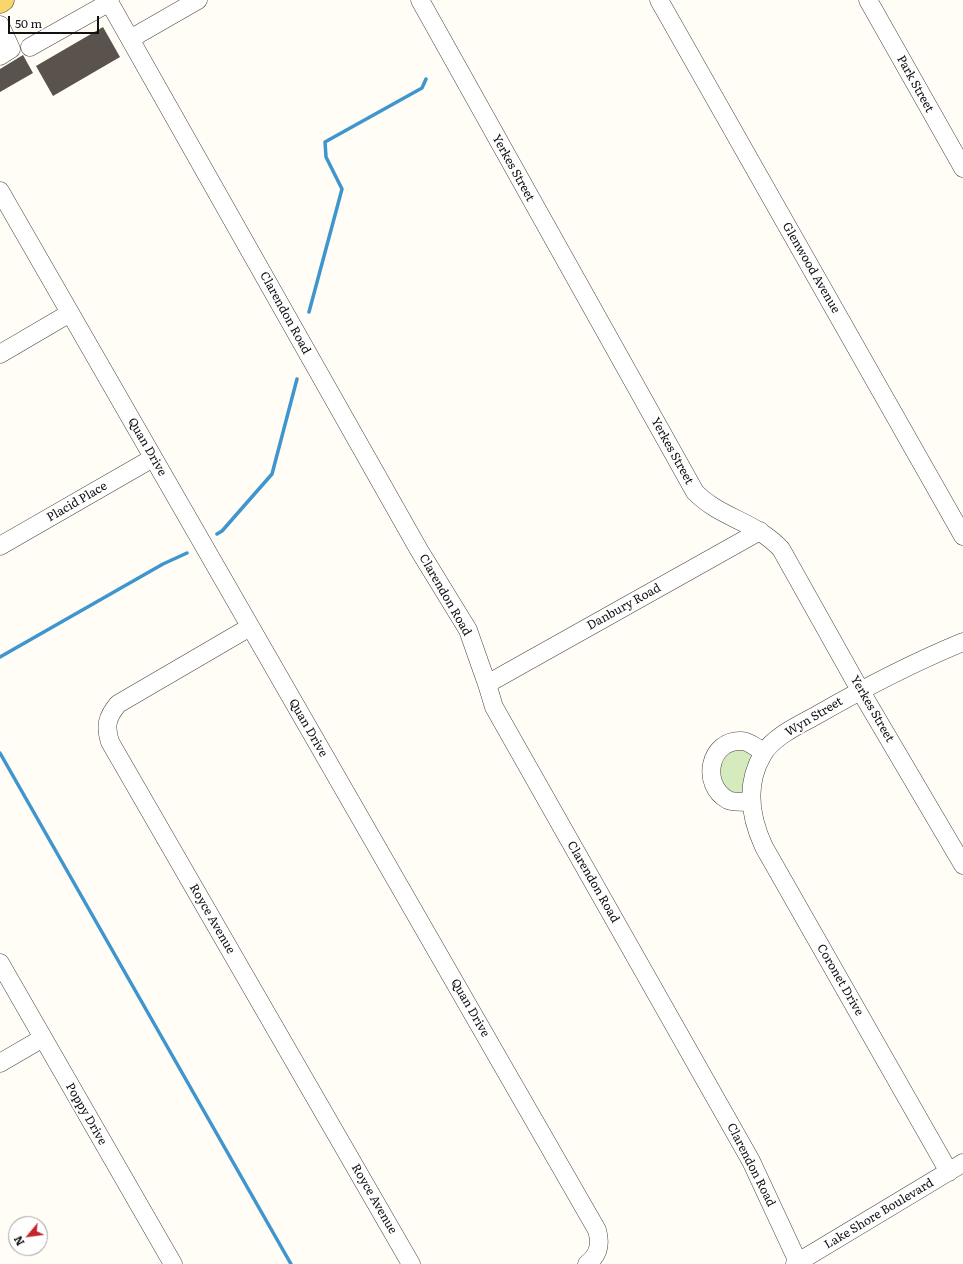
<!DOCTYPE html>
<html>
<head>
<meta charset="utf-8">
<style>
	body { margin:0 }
	#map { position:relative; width:963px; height:1264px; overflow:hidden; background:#fffdf5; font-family:Literata,serif }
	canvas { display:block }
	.north { position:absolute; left:8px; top:1216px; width:40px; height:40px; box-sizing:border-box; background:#fff; border:1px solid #a0a0a0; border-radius:50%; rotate:241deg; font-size:11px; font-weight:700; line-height:16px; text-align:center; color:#111 }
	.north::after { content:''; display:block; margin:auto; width:14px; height:18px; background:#c4262e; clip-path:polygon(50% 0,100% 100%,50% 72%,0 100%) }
	.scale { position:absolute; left:8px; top:16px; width:91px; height:18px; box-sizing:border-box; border:2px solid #111; border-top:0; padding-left:5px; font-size:12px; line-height:14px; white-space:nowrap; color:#111; -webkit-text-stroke:3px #fff; paint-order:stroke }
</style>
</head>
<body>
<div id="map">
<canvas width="963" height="1264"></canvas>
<div class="north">N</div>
<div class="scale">50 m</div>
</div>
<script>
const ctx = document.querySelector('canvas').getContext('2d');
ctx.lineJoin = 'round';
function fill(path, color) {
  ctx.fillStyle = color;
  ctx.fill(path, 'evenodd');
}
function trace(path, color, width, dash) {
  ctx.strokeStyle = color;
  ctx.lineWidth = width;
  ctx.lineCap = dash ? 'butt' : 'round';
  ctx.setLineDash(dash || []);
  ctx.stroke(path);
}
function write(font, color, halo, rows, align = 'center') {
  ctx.font = font + ' Literata,serif';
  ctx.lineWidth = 4;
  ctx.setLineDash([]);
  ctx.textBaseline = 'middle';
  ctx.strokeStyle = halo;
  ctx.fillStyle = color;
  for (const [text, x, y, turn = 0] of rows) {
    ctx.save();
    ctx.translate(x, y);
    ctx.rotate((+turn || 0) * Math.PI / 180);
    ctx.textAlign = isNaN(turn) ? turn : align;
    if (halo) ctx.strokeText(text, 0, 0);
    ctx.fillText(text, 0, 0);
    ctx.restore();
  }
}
fill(new Path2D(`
	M737 749H747L752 753V759L742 792 734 794 721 784 720 763 727 753Z`), '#d5ebbd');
trace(new Path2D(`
	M309 312 342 189 326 157 325 142 422 88 426 79
	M217 534 222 531 272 474 297 379
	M0 657 163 564 187 553
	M0 753 291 1264`), '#3f96cf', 3.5);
fill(new Path2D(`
	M103 27 120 57 53 96 36 66Z
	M23 55 33 73 0 92V69Z`), '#5a524d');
const minor = new Path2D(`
	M108 0 419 550 468 630 487 684 494 707 751 1161 798 1262
	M420 0 695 492C720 518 755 521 781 549L860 690 963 865
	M659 0 963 536
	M868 0 963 168
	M0 25 11 49 0 56
	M130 39 198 0
	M30 47 110 2
	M0 191 597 1230C601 1244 599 1255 587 1264
	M0 354 70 313
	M0 546 153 458
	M250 627 118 704C107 717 105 726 110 742L411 1264
	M487 684 760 531
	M750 802C744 801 734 803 728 800 700 785 709 739 742 741 749 741 758 749 764 752
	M0 963 173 1264
	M0 1063 43 1038
	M949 1172 764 847C750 817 745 784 763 754 774 736 799 725 817 715 864 688 912 663 963 642
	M795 1264 963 1163`);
const major = new Path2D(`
	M0 2 3 0`);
trace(minor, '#444', 19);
trace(major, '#222', 23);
trace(minor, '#fff', 18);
trace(major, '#f9d66b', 22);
write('12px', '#111', '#fff', [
	["Park Street",915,84,61],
	["Yerkes Street",513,168,61],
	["Glenwood Avenue",811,268,60],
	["Clarendon Road",285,313,61],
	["Quan Drive",147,447,60],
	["Yerkes Street",672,451,61],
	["Placid Place",77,502,-30],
	["Clarendon Road",445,595,60],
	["Danbury Road",624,607,-29],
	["Yerkes Street",872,709,60],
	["Wyn Street",814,717,-31],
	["Quan Drive",308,728,60],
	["Clarendon Road",593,882,60],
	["Royce Avenue",212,919,60],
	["Coronet Drive",840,980,60],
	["Quan Drive",470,1008,60],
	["Poppy Drive",86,1114,60],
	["Clarendon Road",751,1165,63],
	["Royce Avenue",374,1199,60],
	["Lake Shore Boulevard",879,1214,-31]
]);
</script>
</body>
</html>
